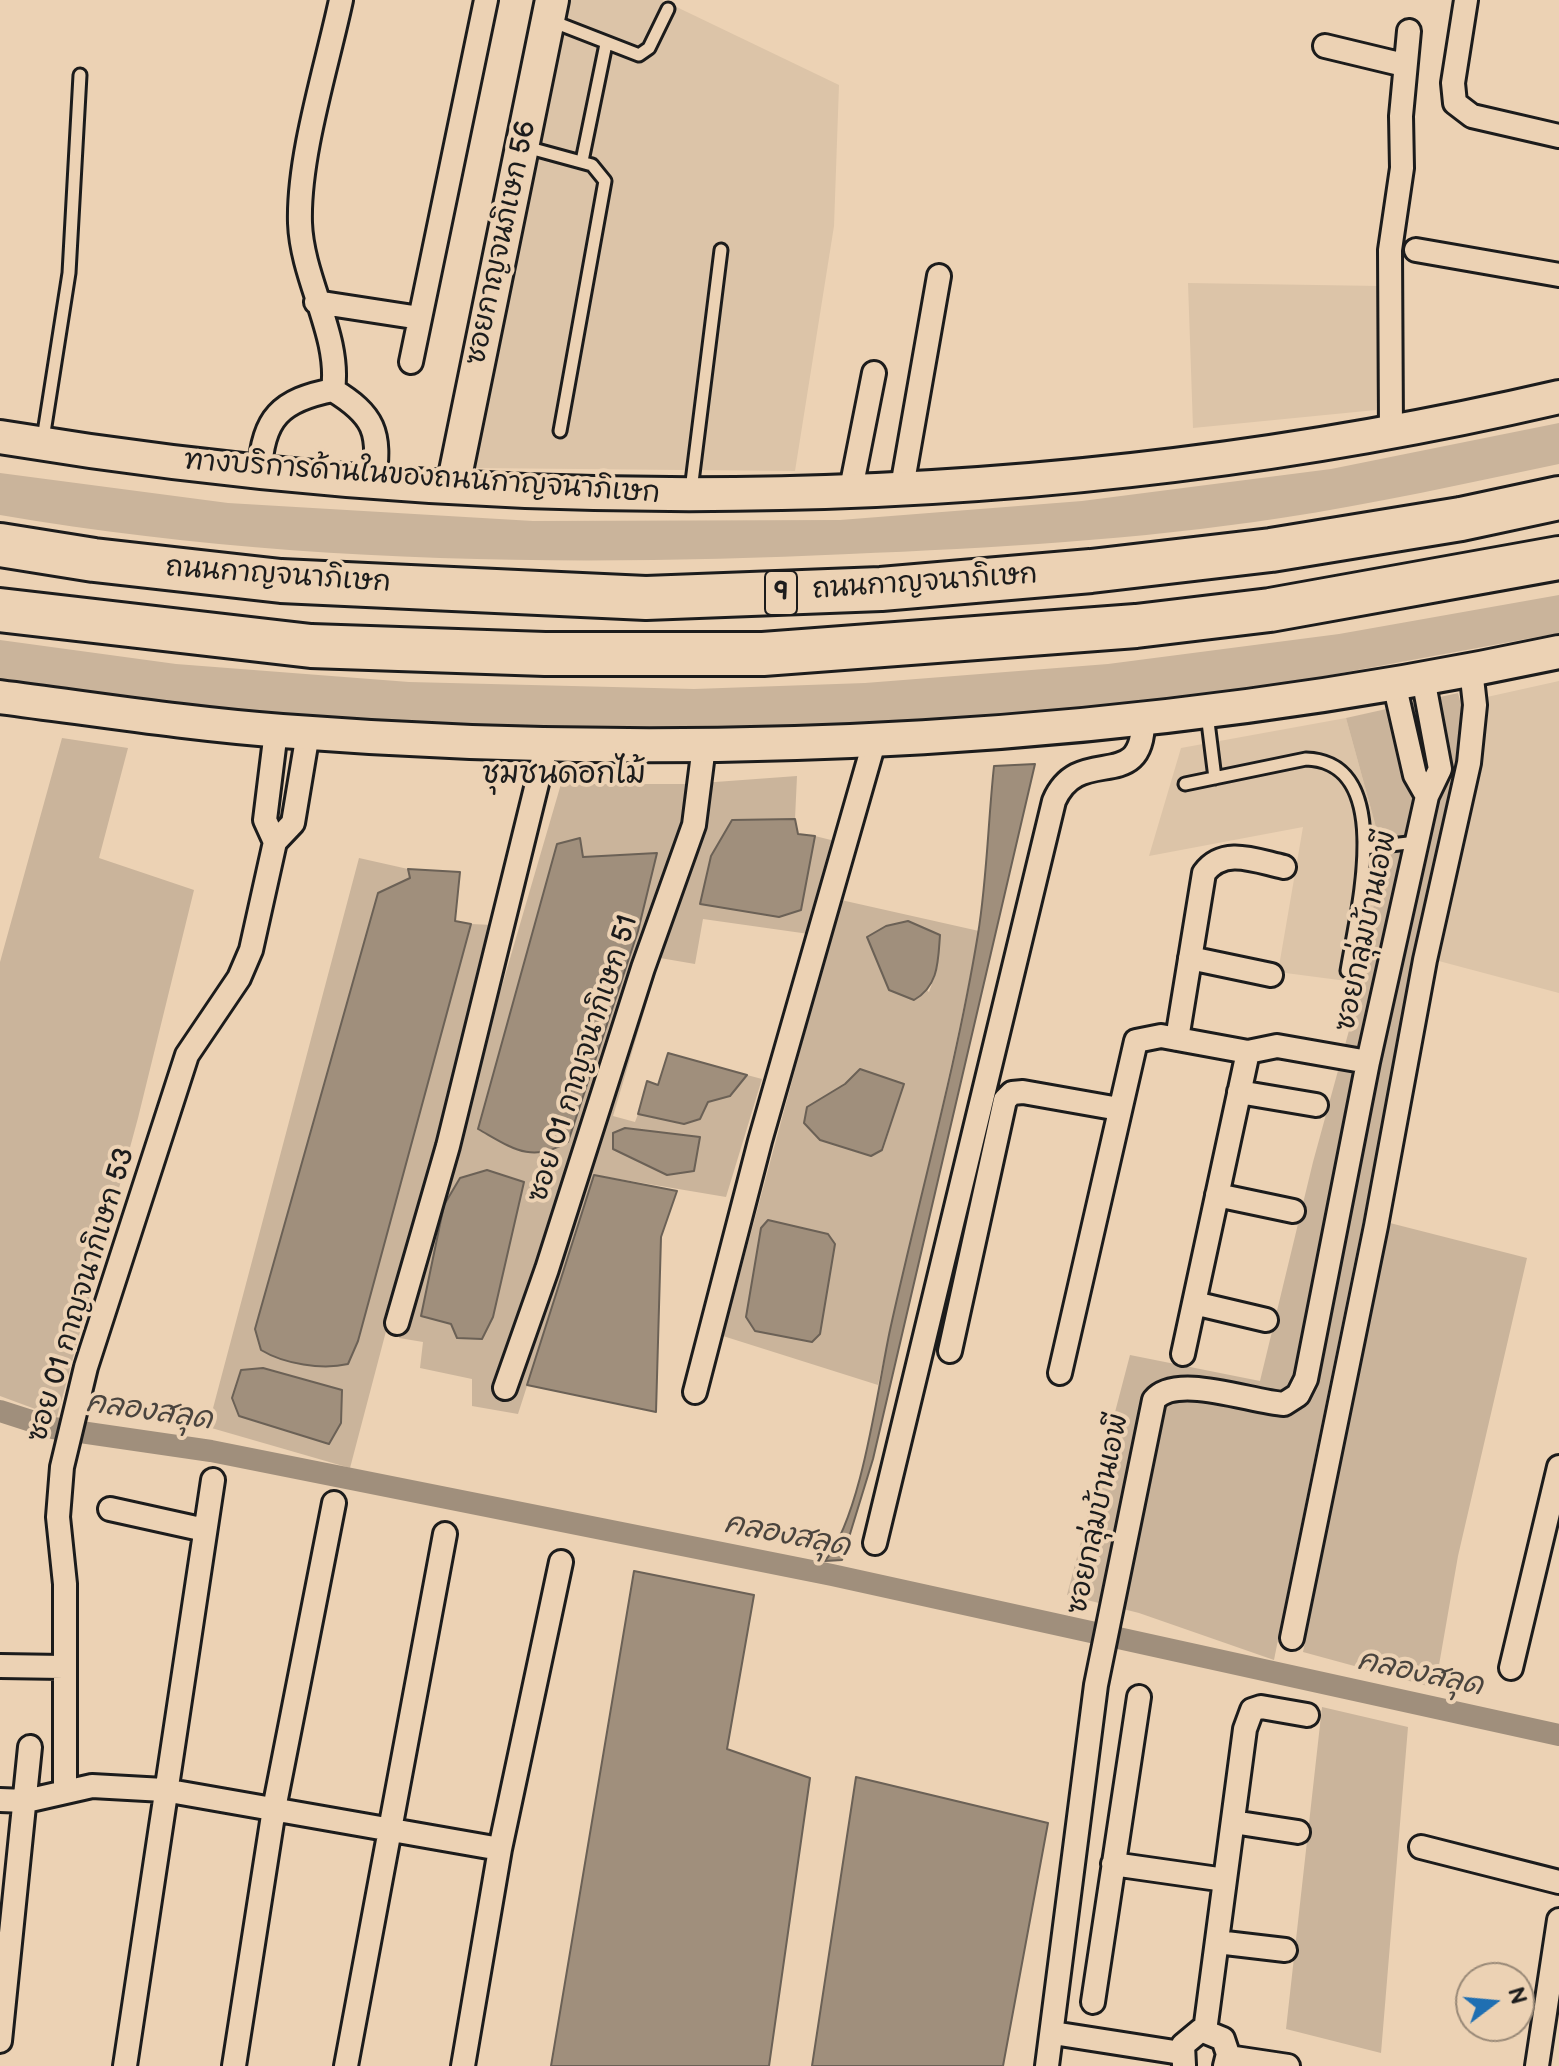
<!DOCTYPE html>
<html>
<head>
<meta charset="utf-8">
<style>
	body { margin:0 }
	#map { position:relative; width:1559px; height:2066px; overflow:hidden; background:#ecd2b4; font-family:"Balsamiq Sans",sans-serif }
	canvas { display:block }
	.north { position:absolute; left:1455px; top:1962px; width:80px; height:80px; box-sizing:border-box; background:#ecd2b4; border:2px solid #998977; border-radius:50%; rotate:74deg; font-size:22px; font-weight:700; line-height:32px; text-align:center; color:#1c1c1c }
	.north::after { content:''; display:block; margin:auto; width:28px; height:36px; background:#1f6fb2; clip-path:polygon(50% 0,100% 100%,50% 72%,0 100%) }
</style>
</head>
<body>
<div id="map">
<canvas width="1559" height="2066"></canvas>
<div class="north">N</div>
</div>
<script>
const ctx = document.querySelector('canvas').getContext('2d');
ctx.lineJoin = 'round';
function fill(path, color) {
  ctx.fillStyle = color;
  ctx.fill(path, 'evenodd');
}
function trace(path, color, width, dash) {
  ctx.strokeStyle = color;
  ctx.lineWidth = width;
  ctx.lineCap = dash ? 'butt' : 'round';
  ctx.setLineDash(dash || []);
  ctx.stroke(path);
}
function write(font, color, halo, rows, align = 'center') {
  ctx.font = font + ' "Balsamiq Sans","Playpen Sans Thai",sans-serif';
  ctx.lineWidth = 8;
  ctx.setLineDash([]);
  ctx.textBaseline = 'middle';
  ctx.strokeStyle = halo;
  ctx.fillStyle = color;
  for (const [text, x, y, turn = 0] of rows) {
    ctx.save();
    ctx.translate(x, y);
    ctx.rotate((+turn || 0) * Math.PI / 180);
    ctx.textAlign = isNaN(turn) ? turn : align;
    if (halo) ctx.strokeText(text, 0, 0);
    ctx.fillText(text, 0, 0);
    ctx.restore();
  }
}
fill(new Path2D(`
	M561 0H662L839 85 834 226 795 471 472 468Z
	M1188 283 1380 286 1376 410 1193 428Z
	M1559 681V993L1435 960 1487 697Z
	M1346 718 1382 849 1362 983 1278 972 1303 827 1149 856 1181 748Z`), '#dcc4a8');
fill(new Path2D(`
	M1559 423V464C1467 483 1374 504 1281 518 1138 540 992 548 849 554 567 567 279 563 0 515V473L228 503 533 521 840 520 1082 501 1331 469Z
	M1559 595V633L1254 689 1065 710 700 733 378 724 164 703 0 681V640L176 664 409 682 694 689 865 683 1108 664 1339 634Z
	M1458 693C1476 748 1432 885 1419 948 1370 1185 1321 1423 1274 1660L1139 1613 1067 1595 1130 1355 1260 1381 1313 1162 1362 983 1382 849 1346 718Z
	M62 738 128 748 99 858 194 890 138 1118 57 1417 0 1396V962Z
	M797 776 795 819 732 820 801 910 815 836 835 841 809 934 703 919 695 964 660 958 613 1116 635 1122 638 1114 684 1124 700 1119 708 1102 730 1095 747 1075 762 1079 726 1197 595 1175 518 1414 472 1406V1379L420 1368 423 1342 399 1338 561 784H688ZM580 838 582 857 657 854 638 931 568 1142ZM460 1178 524 1183 493 1317 482 1339 457 1338 451 1324 421 1315 445 1205Z
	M359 858 408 869 411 877 378 893 255 1329 358 1341 471 924 493 925 350 1468 208 1427Z
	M841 900 979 931C950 1083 911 1234 878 1385L723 1336ZM886 926 940 935 936 973 929 992 867 937ZM845 1084H904L883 1150 807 1107Z
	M1386 1222 1527 1258 1458 1556 1435 1688 1303 1652Z
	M1322 1707 1408 1727 1381 2053 1286 2029Z`), '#cab49b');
const water = new Path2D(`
	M1035 764 873 1459 842 1560 825 1561C862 1515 877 1391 890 1330 919 1198 956 1068 978 934 987 879 988 822 994 766Z
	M795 819 798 834 815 836 801 910 779 917 700 904 711 856 732 820Z
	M580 838 583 857 657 853 638 931 568 1142C531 1164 512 1148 478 1129L557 844Z
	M408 869 460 872 455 921 471 924 358 1341 348 1364C322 1370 284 1364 261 1350L255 1329 378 893 410 878Z
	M908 921 940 935C938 961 939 986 914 1000L889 990 867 937 886 926Z
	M668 1053 747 1075 730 1096 708 1102 700 1119 684 1124 638 1114 647 1081 658 1085Z
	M860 1069 904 1084 882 1150 871 1156 820 1140 804 1123 807 1107 845 1084Z
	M625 1128 700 1137 694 1171 667 1175 613 1149V1133Z
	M487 1170 524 1182 493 1317 482 1339 457 1338 451 1324 421 1316 444 1205 460 1178Z
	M594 1175 677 1191 661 1237 656 1412 527 1385Z
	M768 1220 828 1234 835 1244 820 1334 812 1342 755 1331 746 1317 761 1228Z
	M263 1368 342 1390 341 1423 329 1444 239 1416 232 1398 241 1370Z
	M634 1571 754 1595 727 1749 810 1778 769 2066H551Z
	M856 1777 1048 1823 1003 2066H812Z`);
fill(water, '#a08f7c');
trace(water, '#6b6156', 2);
trace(new Path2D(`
	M0 1411 53 1428 211 1451 832 1575 1559 1735`), '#a08f7c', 22);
const service = new Path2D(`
	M549 20 639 55 649 48 668 9
	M526 147 592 165 605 181 560 431
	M582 161 606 44
	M43 439 69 273 80 75
	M691 490 721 250
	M1207 714 1215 778
	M1185 784 1306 759C1397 762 1356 914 1347 971
	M1364 848 1417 842`);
const minor = new Path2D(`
	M1466 0 1453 83 1455 103 1472 116 1559 136
	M1325 46 1404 65
	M1416 250 1559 275
	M316 302 420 318
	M411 362 486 0
	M333 390C341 336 302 280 300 223 298 156 327 66 341 0
	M1391 431 1390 250 1402 168 1401 116 1409 31
	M260 472C262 418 281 400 333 390 374 415 381 432 374 481
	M902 487 939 276
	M851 489 874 373
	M1394 683 1415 775 1427 796
	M275 842 265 820 276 731
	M1190 958 1271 975
	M1177 1039 1204 873C1224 846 1256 861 1284 867
	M1239 1092 1316 1105
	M1217 1195 1293 1211
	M1194 1303 1266 1320
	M397 1323 448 1146 547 743
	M950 1351 1005 1100 1012 1093 1023 1092 1119 1109
	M1183 1354 1248 1052
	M1060 1373 1136 1041 1161 1036 1248 1052 1277 1046 1368 1062
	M505 1388 547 1269 643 968 694 825 704 746
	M695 1392 760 1141 875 739
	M110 1509 205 1530
	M875 1543 1054 801C1080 741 1145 798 1143 717
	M1292 1638 1376 1226 1425 960 1469 763 1475 705 1471 669
	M0 1666 63 1667
	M1511 1668 1559 1467
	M65 1791V1584L58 1517 62 1467 86 1367 187 1055 239 978 251 950 275 842 293 823 308 733
	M0 1800 26 1801 92 1786 164 1790 500 1849
	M1233 1822 1298 1832
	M1421 1847 1559 1882
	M1113 1864 1225 1880
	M1217 1942 1285 1950
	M1093 2002 1139 1697
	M1205 2031 1245 1729 1252 1710 1261 1707 1307 1715
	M1053 2033 1181 2053
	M0 2041 30 1747
	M1228 2057 1288 2066
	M1184 2065 1183 2045 1201 2030 1223 2039 1228 2054 1225 2066
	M125 2066 213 1480
	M234 2066 274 1809 334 1503
	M346 2066 445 1534
	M463 2066 500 1849 561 1562
	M1047 2066 1096 1685 1154 1400C1176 1373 1251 1402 1284 1404L1298 1395 1306 1379 1368 1062 1427 796 1440 769 1423 678
	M1537 2066 1559 1920`);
const secondary = new Path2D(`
	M0 437C514 522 1051 515 1559 397
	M453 486 552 0
	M0 697C94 709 188 724 282 731 706 764 1142 741 1559 652`);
const motorway = new Path2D(`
	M0 545 94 560 281 581 646 598 881 589 1091 571 1271 550 1461 519 1559 498
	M0 610 311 646 545 654H763L1136 626 1270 610 1559 558`);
trace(service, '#1c1c1c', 17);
trace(minor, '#1c1c1c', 28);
trace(secondary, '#1c1c1c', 38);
trace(motorway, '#1c1c1c', 48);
trace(service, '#ecd2b4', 11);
trace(minor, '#ecd2b4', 22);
trace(secondary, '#ecd2b4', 32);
trace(motorway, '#ecd2b4', 42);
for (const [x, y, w] of [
	[781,593,32]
]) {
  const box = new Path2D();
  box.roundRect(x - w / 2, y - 22, w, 44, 6);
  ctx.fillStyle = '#ecd2b4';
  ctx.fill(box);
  trace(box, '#1c1c1c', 2);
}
write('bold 26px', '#1c1c1c', null, [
	["9",781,593]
]);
write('28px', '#1c1c1c', '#ecd2b4', [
	["ซอยกาญจนภิเษก 56",502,243,-78],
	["ทางบริการด้านในของถนนกาญจนาภิเษก",422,478,4],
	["ถนนกาญจนาภิเษก",278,576,4],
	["ถนนกาญจนาภิเษก",925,583,-4],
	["ซอยกลุ่มบ้านเอพี",1367,931,-78],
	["ซอย 01 กาญจนากิเษก 51",584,1059,-72],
	["ซอย 01 กาญจนากิเษก 53",82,1295,-73],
	["ซอยกลุ่มบ้านเอพี",1099,1514,-78]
]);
write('30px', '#1c1c1c', '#ecd2b4', [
	["ชุมชนดอกไม้",564,775]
]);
write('italic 30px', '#4a443e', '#ecd2b4', [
	["คลองสลุด",149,1412,8],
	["คลองสลุด",787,1536,11],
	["คลองสลุด",1420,1674,12]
]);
</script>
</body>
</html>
